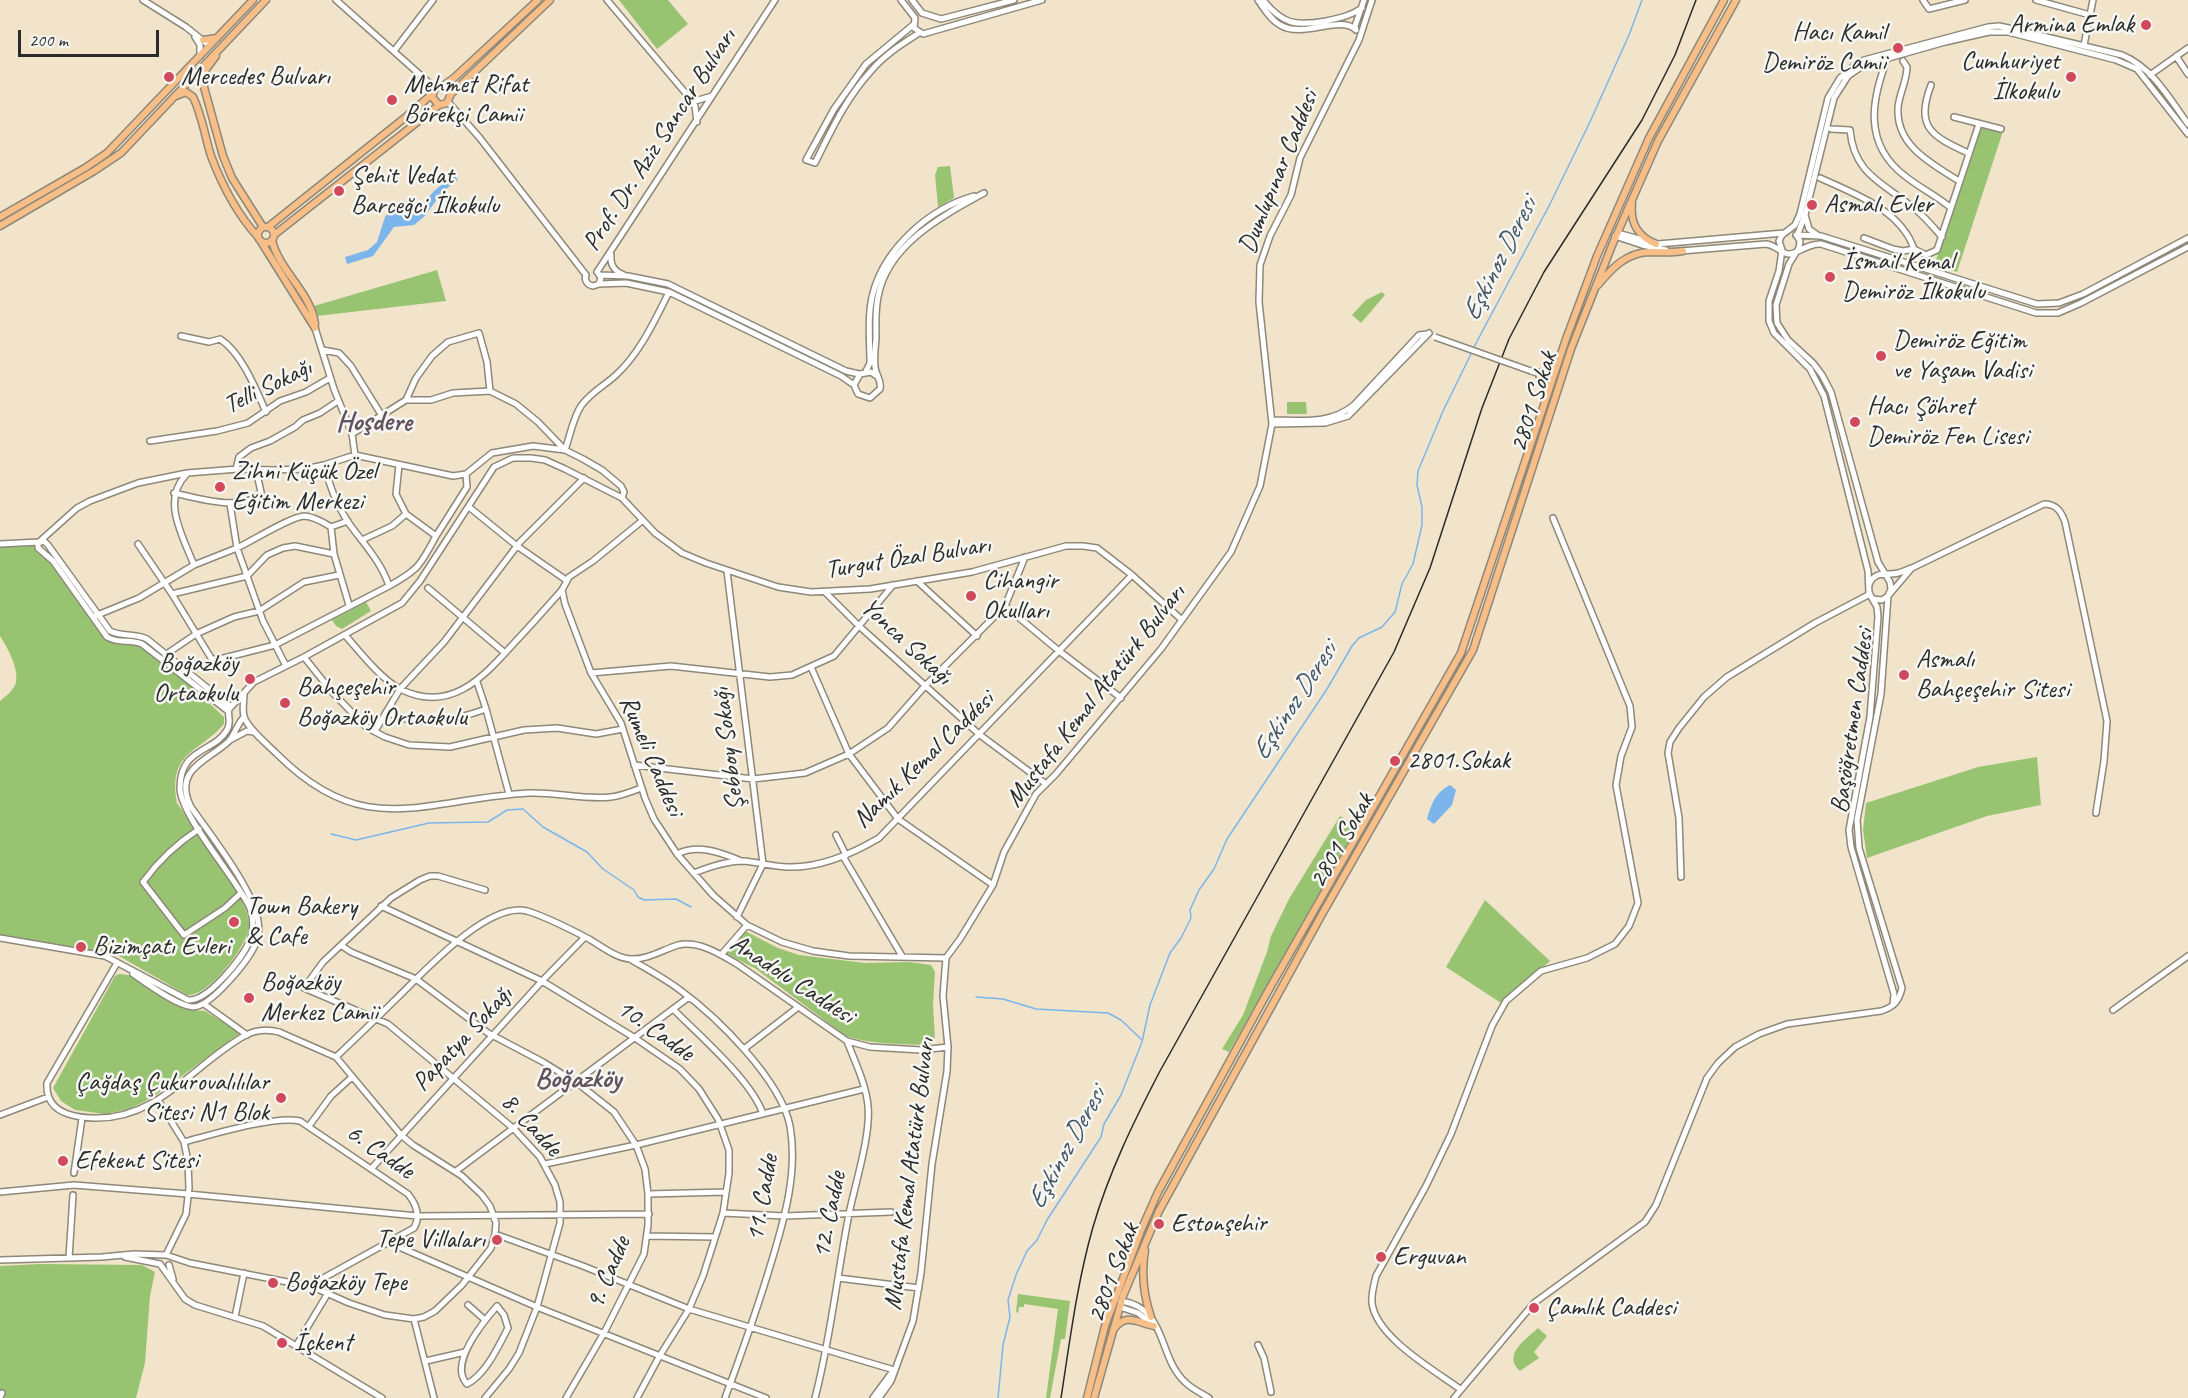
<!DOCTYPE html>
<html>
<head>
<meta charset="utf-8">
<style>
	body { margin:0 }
	#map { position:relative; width:2188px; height:1398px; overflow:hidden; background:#f1e4ca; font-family:Caveat,sans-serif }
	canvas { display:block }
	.scale { position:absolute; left:18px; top:30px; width:141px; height:27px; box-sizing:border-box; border:3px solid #2b2b2b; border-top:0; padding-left:8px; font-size:18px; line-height:21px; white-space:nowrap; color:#2b2b2b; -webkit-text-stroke:4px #f6f6f2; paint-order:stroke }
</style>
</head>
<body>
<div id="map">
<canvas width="2188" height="1398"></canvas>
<div class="scale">200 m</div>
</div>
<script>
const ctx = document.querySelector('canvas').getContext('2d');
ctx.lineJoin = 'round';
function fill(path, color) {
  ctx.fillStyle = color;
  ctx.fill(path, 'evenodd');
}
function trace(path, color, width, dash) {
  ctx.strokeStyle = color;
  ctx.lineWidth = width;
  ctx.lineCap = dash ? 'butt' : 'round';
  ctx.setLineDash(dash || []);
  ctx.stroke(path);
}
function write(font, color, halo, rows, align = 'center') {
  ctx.font = font + ' Caveat,sans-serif';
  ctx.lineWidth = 5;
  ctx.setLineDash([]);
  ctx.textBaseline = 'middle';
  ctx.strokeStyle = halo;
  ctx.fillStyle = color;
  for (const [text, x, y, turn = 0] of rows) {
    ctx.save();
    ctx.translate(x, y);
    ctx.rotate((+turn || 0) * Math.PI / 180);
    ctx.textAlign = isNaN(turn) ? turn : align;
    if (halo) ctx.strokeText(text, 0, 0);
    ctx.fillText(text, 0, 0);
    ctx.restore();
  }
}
fill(new Path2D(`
	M619 0H668L688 24 657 49Z
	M1976 119 2004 128 1957 272 1935 264Z
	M950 166 954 198 938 207 935 175 938 167Z
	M437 270 446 301 317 316 314 306Z
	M1382 292 1385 295 1361 323 1352 315 1366 300Z
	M1287 402H1306L1307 414H1287Z
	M23 543 38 548 49 556 107 637 135 641 161 658 224 717V724C198 754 168 751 177 803L239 895C244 905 249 914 249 926 248 946 207 998 187 995L119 956 0 938V701C6 696 14 690 16 682 19 668 7 647 0 636V544Z
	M366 602 371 611 342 629 336 626 332 620Z
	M2037 757 2041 805 1987 816 1867 858 1863 830 1866 803 1978 767Z
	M1340 816 1357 826 1229 1052 1222 1049 1243 1015 1267 952 1271 936 1289 899Z
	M1485 900 1550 961 1501 1003 1446 967Z
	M745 931 778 948 799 955 865 963 909 962 931 965 935 972 933 1004 935 1040 930 1045C903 1044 872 1045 846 1036L756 969 726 953Z
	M119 974 128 975 181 1007 191 1010 205 1011 240 1033 153 1097 130 1109 105 1114 75 1110 61 1101 53 1088 115 976Z
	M40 1264 142 1265 155 1272 150 1296 145 1363 136 1398H0V1266Z
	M1018 1294 1070 1301 1065 1339H1061L1050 1398H1046L1058 1309 1024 1304V1307H1019L1018 1313 1016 1312Z
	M1538 1328 1547 1336 1534 1352 1539 1358 1520 1371C1501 1354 1528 1338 1538 1328Z`), '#98c472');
fill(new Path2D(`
	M454 175 458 180 442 192 425 216 414 225 394 227 373 256 347 264 345 257 368 250 377 242 385 217 390 211 400 206 414 208 422 205 434 191Z
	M1450 785 1456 790 1452 805 1434 824 1427 819C1432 803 1435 793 1450 785Z`), '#7bb5ec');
trace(new Path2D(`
	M1474 347 1550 204 1589 124 1629 35 1642 0
	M331 834 356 840 429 823 488 822 507 810 523 809 543 827 587 852 603 869 634 890 638 897 644 900 676 899 691 907
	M976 997 1003 999 1036 1009 1108 1013 1121 1020 1141 1039
	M998 1398 1003 1345 1010 1317 1008 1300 1016 1275 1027 1251 1037 1240 1047 1220 1101 1137 1104 1124 1121 1095 1142 1042 1150 1005 1170 953 1181 938 1191 918 1190 910 1199 890 1214 869 1227 839 1327 689 1352 646 1359 638 1382 627 1395 612 1402 584 1413 564 1422 525V507L1417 485 1418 471 1443 411 1472 352`), '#7bb5ec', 1.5);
const minor = new Path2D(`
	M143 0 186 27 206 43
	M336 0 435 88
	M607 0 688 96
	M901 0 915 18 914 28 923 34 1042 0
	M912 0 922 13 941 19 1014 0
	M1258 0C1264 9 1271 20 1280 25 1303 39 1339 15 1355 29
	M1263 0C1283 25 1296 26 1326 21 1340 18 1350 16 1362 8
	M1923 0 1929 9 1965 0
	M2036 0 2090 15
	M913 25 866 64 834 109 806 160 815 163C831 131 846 98 871 71 884 55 902 44 919 33
	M1356 30 1355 26 1364 0
	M195 37 200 45V56
	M2084 45 2093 0
	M394 51 433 0
	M2176 56 2188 74
	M1888 57C1871 100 1863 144 1905 176 1920 188 1937 196 1951 208
	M1903 61 1907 67C1907 81 1899 94 1898 108 1896 146 1932 164 1959 181
	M2150 75 2188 48
	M1931 85C1915 128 1932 136 1968 153
	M448 102 479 137 586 275C584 280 587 285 593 286L599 284 601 278 598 273
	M1954 117 2001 129
	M697 122 695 106 688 96 695 101 712 96
	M1831 129 1850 130C1854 176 1885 183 1916 210 1926 218 1934 228 1942 237
	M1820 178C1855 194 1901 210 1914 249
	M1805 215 1809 229 1819 236
	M1621 234 1658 244 1784 233
	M1796 235 1821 236 2037 304 2059 303 2083 294 2188 238
	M1615 236 1642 245 1666 250
	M1797 236 1805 215 1834 98 1848 76 1864 65 1945 42 1989 32H2008L2116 60 2137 69 2188 134
	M1864 238 1893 249 1903 251 1914 249 1926 255 1937 250 1979 124
	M1681 251 1766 244C1775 245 1780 252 1788 254 1796 255 1807 243 1821 244L2036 313H2058L2081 303 2188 247
	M611 255C610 265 614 271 624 275
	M597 272 775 0
	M600 275 628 276 668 284 846 371 859 374
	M599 284 626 283 669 292 841 376 854 385
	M315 328 334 389 352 434 355 455
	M181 336 209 342 220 339C241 352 256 389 266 412
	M323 350 339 353 351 366 382 416
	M866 371 870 363C870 341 867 315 873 293 885 248 930 208 974 196
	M1531 371 1553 378
	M878 377 871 372 860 374 854 385 858 394 870 398 880 389C882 380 876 376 875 367 874 358 875 348 876 339 876 326 875 311 878 297 887 245 942 216 984 193
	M490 391 516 404 538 422 565 450C570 436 573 418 581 406 591 392 604 386 616 375 640 353 655 320 669 292
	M1272 420C1302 420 1329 425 1354 405L1419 335 1427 334
	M1272 424 1325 423 1348 416 1429 333
	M352 434 406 400 416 378 432 356 448 342 479 333 487 362 490 391 453 393 431 400H406
	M150 441 217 431 248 423 280 401 306 392 330 378
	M236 469 239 457 251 448 270 441 295 427 303 420 320 413 338 401
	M186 475C161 500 183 537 194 565
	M174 493C196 498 245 513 261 492L256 470
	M230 504 237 548C252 541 290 517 304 516 313 516 323 522 331 527
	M469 507 517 546 566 580
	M406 514 436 536 467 487 466 474
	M348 521 331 527 334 554 349 605
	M362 540 392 526 406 514 396 494 399 465
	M0 544 39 542 77 508 90 501 138 483 187 473 238 469 273 470 305 469 324 465 355 455 453 476 466 474 492 453 533 446 565 450 583 459 602 470 621 486 624 492 622 498
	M138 544 172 594 211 658 216 660 275 645 389 586C381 561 362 542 348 522 336 504 330 486 324 465
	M727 571 763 864 737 917
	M917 581 977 636
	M1869 585C1874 570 1886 576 1898 573 1903 572 1908 569 1912 568L2044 504C2056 504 2061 511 2065 522L2107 721 2104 761 2096 813
	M389 586C419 569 420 566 436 536
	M428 588 505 653
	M562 590 565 604 591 673 621 723 645 798 654 819 677 854 713 895 747 925 782 942 813 951 849 956 946 958
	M826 593 859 626 980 735 1046 784
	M172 594 247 576 267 555 283 548 295 546 334 554
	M1873 599 1882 600 1888 596 1911 569
	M1005 606 1059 651 1121 698
	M95 616 139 598 194 565 237 548 263 621 286 666
	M345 635C359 651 381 679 400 689 452 715 485 675 516 641 532 624 547 607 562 590L569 577 593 561 643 520
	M165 655 196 634 234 617 259 611 304 582 339 575
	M304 657 332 692 366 727 385 737 409 745 450 747 524 730 557 728 596 734 623 729
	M811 667 849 754 898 819 993 885
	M591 673 671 666 770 677 792 675 834 656 893 585
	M477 682 486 709 509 794
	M244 694C244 701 242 710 244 716 246 727 269 746 277 754 365 842 423 799 529 793 556 792 584 800 611 797 621 796 631 792 641 788
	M228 711 142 644C130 639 118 644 107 637L53 561 38 548V543L44 541 48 545 110 631C122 637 135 633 147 639L231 707
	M386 712C419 728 453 721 486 709
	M375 731 400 689 444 642 520 542 584 478
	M230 740 247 731 254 732
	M634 765 753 779 805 773 849 754 888 728 925 686 1005 606 1025 557
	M199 829C176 844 159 860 143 882L184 935 225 908 241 893
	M836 835 846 855 844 858 902 956
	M677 854C698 844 719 852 739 860
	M694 873C709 867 726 861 743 861 758 862 773 867 788 867 821 868 852 854 879 838L1132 575
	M1681 877 1679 818 1668 753 1670 742 1679 728 1704 697 1727 677 1815 623 1870 594
	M485 890 438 876H430L420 880 391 898 323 962 304 988 388 1024 513 1128 540 1157 555 1185 560 1202V1223L537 1307 519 1353 509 1369 485 1398
	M381 906 542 981 635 1038 680 1069 699 1089 718 1119 729 1150V1173L723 1213 703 1276 689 1309 659 1357 637 1398
	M0 938 105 956 188 1000C207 1002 242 959 249 942 254 932 254 917 249 906 235 877 180 815 180 788 180 747 214 753 227 730 232 722 227 716 229 709L254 682 304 657 402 603 420 581 494 467 513 458H531L545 460 565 469 622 498 655 533 682 553 706 563 778 587 811 592 870 589 972 572 1066 546H1083L1097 548 1132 575 1182 620
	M342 946 351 952 416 979 488 1033 543 1062 580 1085 614 1112 636 1145 645 1169 648 1194V1225L644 1254 604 1333 566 1398
	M721 955 747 925
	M630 959C647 969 664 978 680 990 717 1017 781 1080 790 1126 798 1171 785 1217 772 1260 758 1307 742 1352 725 1398
	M133 974C146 983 177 1006 193 1007 211 1007 249 960 256 943 259 937 259 928 258 921 254 890 210 834 191 807 172 769 208 761 229 741 235 734 237 724 244 717
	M204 1004 247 1035
	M1893 1005 1894 994 1851 847 1849 830 1870 717 1878 617 1877 607 1869 593 1868 571 1824 396 1810 369 1774 333 1769 321V301L1779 271 1782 250 1779 241 1782 235 1795 225 1800 214 1828 98 1840 78 1856 64 1864 60 1988 27 1999 26 2013 29 2122 55C2153 68 2169 98 2188 124
	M674 1010C699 1035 752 1081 763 1114
	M2113 1010 2188 956
	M744 1049 797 1008
	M336 1057C356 1038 376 1019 395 1000 421 975 487 901 527 911 547 917 570 929 589 939 601 946 616 958 630 959 647 960 662 950 678 945 698 940 720 954 737 964L847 1041 870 1047 921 1050 948 1047
	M158 1100 184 1142 188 1162 189 1188 186 1214 166 1255
	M0 1115 48 1097
	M309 1126 331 1096 352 1077
	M184 1142C211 1135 275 1115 300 1121L408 1194C416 1204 421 1216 414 1228L318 1281 313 1287
	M545 1164 636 1145 864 1089
	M371 1169 542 981 585 937
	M456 1171 689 997
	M74 1173 82 1118
	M0 1192 74 1185 188 1194 417 1216 649 1214
	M648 1194 726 1192
	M723 1213 785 1216 891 1212
	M495 1234 583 1266 689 1309 894 1370
	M647 1236 715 1237
	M390 1243 537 1307 766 1398
	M125 1257 160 1264 185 1299 195 1305 263 1326 382 1398
	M69 1258 73 1195
	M0 1260 102 1257 134 1254 166 1255 190 1263 313 1287 349 1303 385 1315 414 1319 424 1317 435 1311 462 1285 491 1248 495 1234 496 1223 490 1206 482 1195 462 1176 413 1145 401 1135 336 1057 279 1032C268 1029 255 1030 244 1036 193 1065 159 1119 95 1118 86 1118 77 1117 68 1114 53 1109 46 1098 47 1083L117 963
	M169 1265 173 1279
	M838 1278 919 1288
	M1121 1301C1168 1308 1157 1356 1185 1382 1192 1389 1201 1393 1209 1398
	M468 1305 485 1320
	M497 1306 504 1315 508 1328C498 1347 486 1374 467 1384 448 1364 484 1321 497 1306Z
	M1120 1307 1138 1313 1152 1324
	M235 1317 244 1273
	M414 1319 434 1398
	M1258 1345 1264 1358 1271 1392
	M296 1346 328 1293
	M426 1361 465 1352
	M1460 1389C1434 1370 1376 1337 1372 1303 1371 1294 1374 1285 1376 1276L1426 1186 1451 1134 1492 1026 1506 1001 1541 971 1587 958 1615 944 1629 926 1638 903 1616 785 1621 756 1632 727 1630 706 1553 518
	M0 1397 2 1393
	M815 1398C831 1337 837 1275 849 1214 855 1184 871 1135 868 1106 866 1084 855 1062 847 1041
	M873 1398 893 1371
	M879 1398 891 1381 913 1321 921 1273 932 1164 947 1071 948 1047 943 996 946 958 960 939 993 885 1004 852 1036 794 1056 774 1161 649 1231 552 1260 486 1272 424 1259 302 1260 265 1270 236 1291 195 1300 158 1359 40 1372 0
	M1454 1398 1534 1303 1645 1222 1656 1205 1707 1078 1718 1063 1735 1047 1759 1034 1787 1024 1881 1011C1894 1007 1899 1001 1902 988L1859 848 1857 820 1881 694 1888 596 1891 589 1890 582 1878 562 1831 392 1822 375 1813 363 1788 340 1777 323 1776 305 1789 264 1799 248 1800 241 1797 236`);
const major = new Path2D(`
	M203 40 217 38
	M216 56 204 72V87L223 156 232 178 263 227
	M176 96 186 92 193 97C202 115 205 137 211 156 222 185 237 214 258 237
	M439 105 432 97 435 88 443 86 455 77 538 0
	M1632 203C1630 223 1637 236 1656 244
	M0 217 85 168 107 153 253 0
	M0 226 94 171 121 153 266 0
	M258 235a8 8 0 1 1 16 0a8 8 0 1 1-16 0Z
	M268 227 407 116 432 94
	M274 235 439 105 447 103 451 94 550 0
	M260 240 315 328
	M272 240C279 271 311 292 315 324
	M1598 285C1612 268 1626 253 1649 252 1661 252 1672 253 1683 251
	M1544 395 1545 386 1538 373 1548 371 1554 363
	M1145 1250C1141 1274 1143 1294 1151 1317
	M1114 1329C1126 1312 1138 1323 1154 1326
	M1087 1398 1105 1326 1142 1228 1158 1192 1267 993 1461 653 1566 339 1597 256 1649 138 1724 0
	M1094 1398 1123 1296 1159 1211 1321 916 1473 650 1571 349 1613 243 1658 141 1736 0`);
trace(minor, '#8e887a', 8);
trace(major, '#8e887a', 9);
trace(minor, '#fff', 5);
trace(major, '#f7be88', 6);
trace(new Path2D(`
	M1061 1398C1070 1340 1077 1283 1093 1227 1109 1172 1134 1121 1160 1071L1394 652 1430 568 1482 408 1509 339 1544 272 1642 120 1675 55 1696 0`), '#2b2b2b', 1.5);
const minorBridge = new Path2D(`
	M1435 337 1531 371`);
trace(minorBridge, '#8e887a', 8, []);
trace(minorBridge, '#fff', 5);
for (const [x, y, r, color] of [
	[2146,25,6,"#d1495b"],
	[1898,48,6,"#d1495b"],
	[169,77,6,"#d1495b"],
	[2071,77,6,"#d1495b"],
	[392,100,6,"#d1495b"],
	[339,191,6,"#d1495b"],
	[1812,205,6,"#d1495b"],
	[1830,277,6,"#d1495b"],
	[1881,356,6,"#d1495b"],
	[1855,422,6,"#d1495b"],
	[220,487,6,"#d1495b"],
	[971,596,6,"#d1495b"],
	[1904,675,6,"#d1495b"],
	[250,679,6,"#d1495b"],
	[285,703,6,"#d1495b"],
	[1395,761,6,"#d1495b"],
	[234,922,6,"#d1495b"],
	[81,947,6,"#d1495b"],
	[249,998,6,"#d1495b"],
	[281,1098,6,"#d1495b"],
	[63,1161,6,"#d1495b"],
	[1159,1224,6,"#d1495b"],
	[497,1240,6,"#d1495b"],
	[1381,1257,6,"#d1495b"],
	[273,1283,6,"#d1495b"],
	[1534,1308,6,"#d1495b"],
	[282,1343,6,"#d1495b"]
]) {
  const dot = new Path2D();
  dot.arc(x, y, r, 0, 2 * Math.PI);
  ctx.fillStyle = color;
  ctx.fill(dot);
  trace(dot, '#f6f6f2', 2);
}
write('26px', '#2b2b2b', '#f6f6f2', [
	["Armina Emlak",2134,25,"right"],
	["Hacı Kamil",1886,33,"right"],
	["Demiröz Camii",1886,63,"right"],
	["Cumhuriyet",2059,62,"right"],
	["İlkokulu",2059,92,"right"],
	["Mercedes Bulvarı",181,77],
	["Mehmet Rifat",404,85],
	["Börekçi Camii",404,115],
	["Şehit Vedat",351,176],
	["Barceğci İlkokulu",351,206],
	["Asmalı Evler",1824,205],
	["İsmail Kemal",1842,262],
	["Demiröz İlkokulu",1842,292],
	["Demiröz Eğitim",1893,341],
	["ve Yaşam Vadisi",1893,371],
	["Hacı Şöhret",1867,407],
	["Demiröz Fen Lisesi",1867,437],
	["Zihni Küçük Özel",232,472],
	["Eğitim Merkezi",232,502],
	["Cihangir",983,581],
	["Okulları",983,611],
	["Asmalı",1916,660],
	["Bahçeşehir Sitesi",1916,690],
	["Boğazköy",238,664,"right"],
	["Ortaokulu",238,694,"right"],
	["Bahçeşehir",297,688],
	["Boğazköy Ortaokulu",297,718],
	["2801.Sokak",1407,761],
	["Town Bakery",246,907],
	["& Cafe",246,937],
	["Bizimçatı Evleri",93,947],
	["Boğazköy",261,983],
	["Merkez Camii",261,1013],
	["Çağdaş Çukurovalılılar",269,1083,"right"],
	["Sitesi N1 Blok",269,1113,"right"],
	["Efekent Sitesi",75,1161],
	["Estonşehir",1171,1224],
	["Tepe Villaları",485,1240,"right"],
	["Erguvan",1393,1257],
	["Boğazköy Tepe",285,1283],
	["Çamlık Caddesi",1546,1308],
	["İçkent",294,1343]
], 'left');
write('26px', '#2b2b2b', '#f6f6f2', [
	["Prof. Dr. Aziz Sancar Bulvarı",660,140,-57],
	["Dumlupınar Caddesi",1279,172,-68],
	["Telli Sokağı",268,387,-26],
	["2801 Sokak",1534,402,-72],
	["Turgut Özal Bulvarı",908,558,-9],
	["Yonca Sokağı",906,642,43],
	["Mustafa Kemal Atatürk Bulvarı",1096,696,-52],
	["Başöğretmen Caddesi",1853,721,-82],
	["Şebboy Sokağı",729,749,-97],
	["Rumeli Caddesi",651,756,67],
	["Namık Kemal Caddesi",924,760,-44],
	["2801 Sokak",1342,841,-60],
	["Anadolu Caddesi",792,980,33],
	["10. Cadde",655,1031,35],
	["Papatya Sokağı",463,1039,-47],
	["8. Cadde",531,1125,47],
	["6. Cadde",380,1152,35],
	["Mustafa Kemal Atatürk Bulvarı",910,1174,-83],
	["11. Cadde",763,1198,-80],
	["12. Cadde",830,1215,-79],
	["9. Cadde",609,1273,-67],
	["2801 Sokak",1114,1273,-69]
]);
write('italic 27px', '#435465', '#f6f6f2', [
	["Eşkinoz Deresi",1500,260,-63],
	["Eşkinoz Deresi",1295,702,-57],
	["Eşkinoz Deresi",1067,1149,-61]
]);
write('bold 28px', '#615360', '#f6f6f2', [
	["Hoşdere",374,423],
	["Boğazköy",578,1080]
]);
</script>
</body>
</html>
